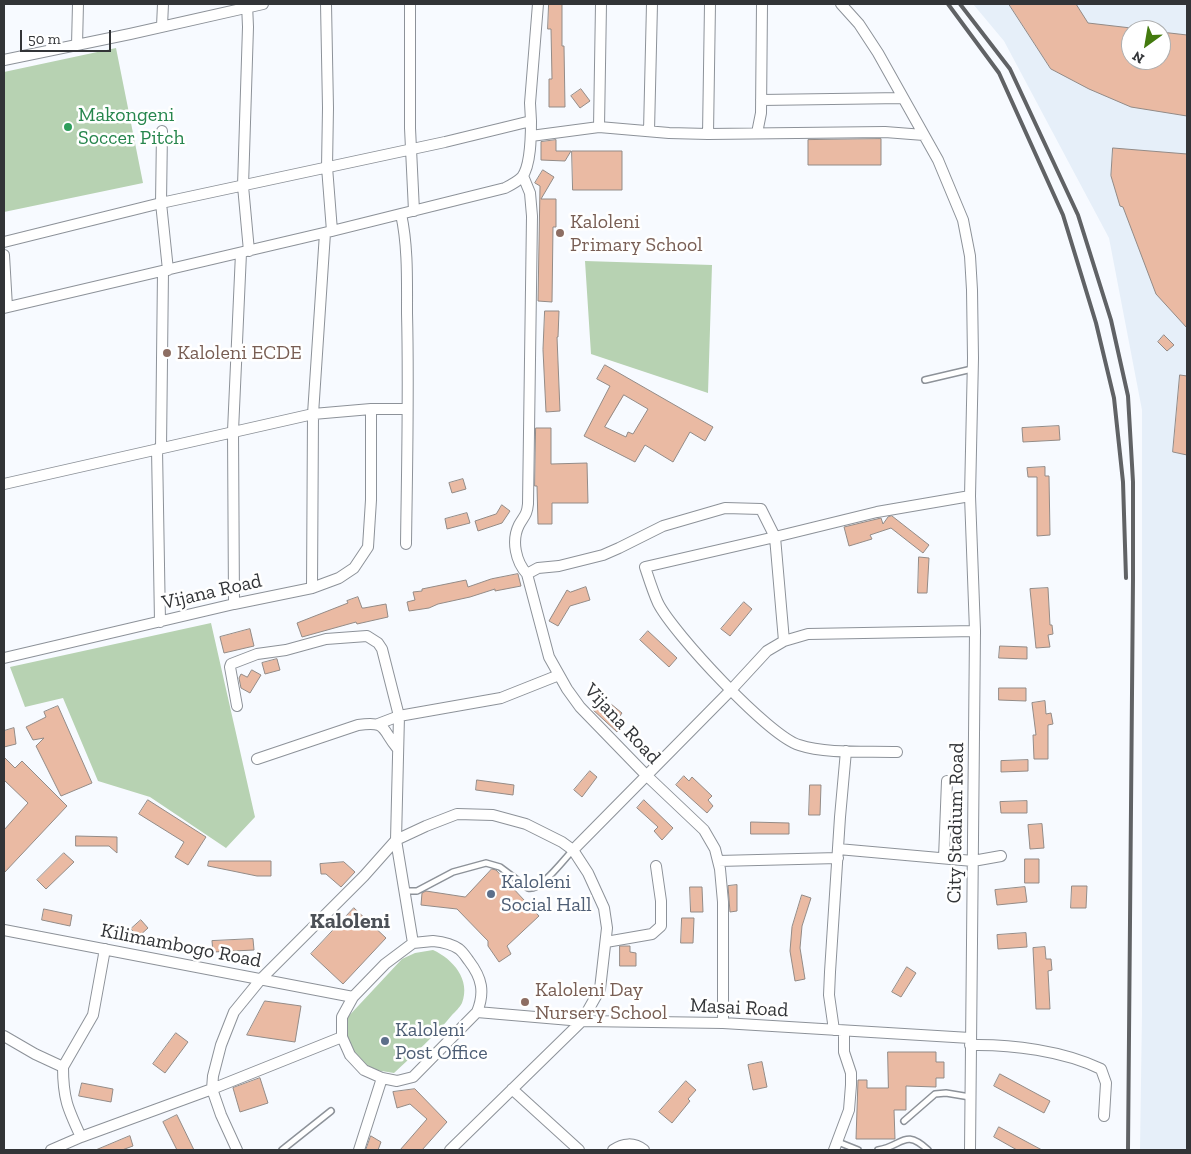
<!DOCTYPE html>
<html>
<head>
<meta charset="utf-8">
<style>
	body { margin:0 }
	#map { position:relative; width:1191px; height:1154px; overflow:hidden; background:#f7faff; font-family:"Zilla Slab",serif }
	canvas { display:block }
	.frame { position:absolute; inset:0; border:5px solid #323437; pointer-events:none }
	.north { position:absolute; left:1121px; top:20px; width:50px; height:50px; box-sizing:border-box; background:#fff; border:1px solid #adaeaf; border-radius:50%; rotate:212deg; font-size:14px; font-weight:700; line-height:20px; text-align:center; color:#323437 }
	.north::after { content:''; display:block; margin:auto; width:18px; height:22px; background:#437a0e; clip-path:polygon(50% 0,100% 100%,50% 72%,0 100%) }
	.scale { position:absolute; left:20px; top:30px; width:91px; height:22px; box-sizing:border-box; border:2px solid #323437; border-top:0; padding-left:6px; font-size:15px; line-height:18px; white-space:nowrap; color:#323437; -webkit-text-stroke:4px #fff; paint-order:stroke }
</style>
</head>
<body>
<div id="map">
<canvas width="1191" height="1154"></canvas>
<div class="frame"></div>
<div class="north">N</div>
<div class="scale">50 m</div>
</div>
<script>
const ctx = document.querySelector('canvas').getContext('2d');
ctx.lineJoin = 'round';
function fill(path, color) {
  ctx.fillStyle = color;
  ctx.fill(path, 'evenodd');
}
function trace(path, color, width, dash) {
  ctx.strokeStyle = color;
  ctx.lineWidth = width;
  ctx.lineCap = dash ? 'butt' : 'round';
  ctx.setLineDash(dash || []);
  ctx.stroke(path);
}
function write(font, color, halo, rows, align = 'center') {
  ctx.font = font + ' "Zilla Slab",serif';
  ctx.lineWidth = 5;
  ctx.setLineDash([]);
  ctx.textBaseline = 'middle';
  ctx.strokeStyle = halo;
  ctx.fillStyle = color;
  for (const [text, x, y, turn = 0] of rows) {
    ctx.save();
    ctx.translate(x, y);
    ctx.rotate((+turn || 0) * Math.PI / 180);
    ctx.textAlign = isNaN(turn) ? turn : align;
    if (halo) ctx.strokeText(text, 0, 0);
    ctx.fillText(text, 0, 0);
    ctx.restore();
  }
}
fill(new Path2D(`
	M973 4H1187V1150H1140L1142 1014V410L1109 238 1004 41ZM1131 30H1161V60H1131Z`), '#e6eff9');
fill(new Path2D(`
	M116 48 143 183 4 212V72Z
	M585 261 712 265 708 393 591 354Z
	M211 623 255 817 226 848 150 797 98 781 63 698 25 707 10 667Z
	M433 950C453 959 471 980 462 1003 460 1007 455 1012 452 1015 435 1036 414 1054 394 1073L375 1070 356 1061 346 1036 345 1020 402 959 415 953Z`), '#b7d2b2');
const building = new Path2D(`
	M549 4H562V46H564L565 107H549V79H552L551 29H548Z
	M1009 4H1076L1088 23 1131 28V60H1161V32L1187 35V116L1131 107 1089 89 1051 69Z
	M581 89 590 101 580 108 571 96Z
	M881 139V165H808V140Z
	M556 140V151H571L565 161 541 160V142Z
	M1113 148 1187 154V328L1156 294 1123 207 1120 206 1111 176Z
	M572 151H622V190H573Z
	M543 170 554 177 541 199H556V227H553L552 302 538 301 540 186 535 183Z
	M545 311H559L558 337H557L560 411 546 412 543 350Z
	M1164 335 1174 345 1167 351 1158 342Z
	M605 365 713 427 705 441 690 432 673 462 645 445 635 462 584 436 610 386 597 379ZM624 395 648 409 633 434 628 432 626 437 605 427Z
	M1180 375 1187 376V455L1173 452Z
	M1059 426 1060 440 1023 442 1022 428Z
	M536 428H551V464L587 463 588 503H552V524H538L537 486H535Z
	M1045 467V476H1049L1050 535 1037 536V477H1028L1027 468Z
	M463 479 466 489 452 493 449 483Z
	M502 505 510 511 502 523 478 531 475 521 496 514Z
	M467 513 470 523 447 529 445 519Z
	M892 516 929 545 923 553 891 528 870 535 872 539 849 546 844 527 881 518 883 524 888 517Z
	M919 557 929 558 927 593H918Z
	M518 574 521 586 495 591V589L470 597 438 604 429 608 409 611 407 602 415 600 413 592 422 591V589L466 580 468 587 491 579Z
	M586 587 590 600 570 606 558 626 549 621 567 590 570 592Z
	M1048 588 1050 625H1052L1053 634 1048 635 1050 647 1036 648 1030 589Z
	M358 597 362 608H364L386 604 388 617 357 624 356 622 302 637 297 623 348 603 347 601Z
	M744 602 752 609 730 636 721 629Z
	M250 629 254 646 224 653 220 637Z
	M648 631 677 658 669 667 640 640Z
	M1000 646 1027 647V659L999 658Z
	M277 659 280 670 265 674 262 663Z
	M252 670 261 675 250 693 241 688 239 678 241 674 247 677Z
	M999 688H1026V701L999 700Z
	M1045 701 1046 714 1051 713 1053 724 1048 725V759H1034L1033 735H1036L1032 703Z
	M598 702 607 709 611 704 622 713 617 720 623 725 617 732 592 709Z
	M58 706 92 783 61 796 36 746 44 738 33 740 26 727 46 717 44 712Z
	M14 728 16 744 4 747V731Z
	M4 757 15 768 22 761 67 806 4 873V830L28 803 4 780Z
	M1028 760V771L1001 772V761Z
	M590 771 597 777 582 797 574 790Z
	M684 776 689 781 692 777 712 796 708 800 713 806 707 813 676 785Z
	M477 780 514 785 513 795 476 790Z
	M810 785H821L820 815H809Z
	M148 800 206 837 188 865 175 857 184 842 139 814Z
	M644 800 673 828 662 840 654 831 658 827 637 808Z
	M1027 801V813H1001L1000 802Z
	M751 822 789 823V834H751Z
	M1042 824 1044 848 1030 849 1028 825Z
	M76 836 117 837V853L109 846H76Z
	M64 853 74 862 46 889 37 880Z
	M1025 859H1039V883H1025Z
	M209 861H271V876H257L208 866Z
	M344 862 355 872 341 887 326 874H321L320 864Z
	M492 869 496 870 539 916 507 946 511 954 499 962 488 946V941L457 909 421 905 422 893 426 891 465 897Z
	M737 885V911L730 912 728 886Z
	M1072 886H1087L1086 908H1071Z
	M690 887H702L703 912H691Z
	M1025 887 1027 902 997 905 995 890Z
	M802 895 811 898 802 926 800 948 805 979 795 981 790 951 792 927Z
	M354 908 386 938 343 984 311 954Z
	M44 909 72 915 70 926 42 920Z
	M682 918H694L693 943H681Z
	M141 920 148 928 138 937 131 929Z
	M1026 933 1027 947 998 949 997 935Z
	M253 939 254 950 213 952 212 941Z
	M620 946H630V952L636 953V966H620Z
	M1045 947 1046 959H1051L1052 970 1048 971 1050 1009H1036L1033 948Z
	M907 967 916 973 901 997 892 992Z
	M265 1001 301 1006 295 1042 247 1035Z
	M176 1033 188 1042 165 1073 153 1064Z
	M888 1052H936V1062H944V1078H936V1087L906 1086V1110H894L895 1139H856L858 1080H867V1088H888Z
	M762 1062 767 1087 753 1090 748 1065Z
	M1000 1074 1050 1101 1044 1113 994 1086Z
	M260 1078 268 1103 240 1112 233 1088Z
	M686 1081 696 1090 688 1099 690 1101 672 1123 659 1112Z
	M82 1083 113 1089 111 1102 79 1096Z
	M415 1089 447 1122 422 1150H400L427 1119 410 1104 397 1108 393 1092Z
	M177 1115 194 1150H177L163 1122Z
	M999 1127 1042 1150H1017L994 1137Z
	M130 1136 133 1146 122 1150H96Z
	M371 1136 381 1142 378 1150H366Z`);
fill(building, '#eabaa3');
trace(building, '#938b87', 1);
const lane = new Path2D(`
	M925 380 972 369
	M405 891H417L453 872 486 863 500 867 528 888C540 892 564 859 573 850
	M904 1121 935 1094 946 1093 970 1097
	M838 1142 858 1150
	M282 1150 331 1111
	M878 1150C903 1146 904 1128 928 1150`);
const street = new Path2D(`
	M247 4 248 27 243 186 249 251
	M326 4 328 108 327 167 332 231
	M410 4V128L414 211
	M841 4 859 24 878 53 938 160 963 220 970 256 972 290 973 358 970 496 975 631 970 1150
	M162 26 163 4
	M77 45 78 4
	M4 60 130 34 263 4
	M761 100 903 98
	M599 127 601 4
	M162 131 161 203 168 270
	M649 131 652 4
	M757 133 761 113 762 4
	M708 134 710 4
	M531 136 599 127 669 133 708 134 885 132 924 135
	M523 176 530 193 532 216 528 504C527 515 524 516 519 525 511 541 516 562 527 574
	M401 214C408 246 407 280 407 313 409 390 407 467 406 544
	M4 242 161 203 445 142 531 121 530 103 538 4
	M4 255 7 307
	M4 308 332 231 505 188C511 185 517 182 522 177 531 165 531 136 531 121
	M161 448 163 271
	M157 449 160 622
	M4 484 313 414 371 409H407
	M312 588 313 414 325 233
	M234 604 233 431 241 253
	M784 641 775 537 645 567C649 579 653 592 658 603 673 633 769 736 799 745 826 754 867 751 897 752
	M4 658 234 604 312 588 339 578 354 568 368 547 371 500V409
	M237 706 230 667 231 664 257 654 286 650 326 639 367 636 378 643 382 649 399 716 396 840 413 943
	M378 724 399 716 501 698 559 675
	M257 759 358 725C387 721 381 728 397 748
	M838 849 973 861 1001 856
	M573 850 731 690 767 651 784 641 808 634 975 631
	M944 858 947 781
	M718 861 838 858
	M4 930 353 997
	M433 941C442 942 452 944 459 949 463 952 466 957 469 961 482 978 485 992 477 1012L413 1077 397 1081 382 1078 364 1070 350 1055 342 1037V1017L353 997 385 964 413 943Z
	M606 942 652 934 661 926V901L656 866
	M477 1012 582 1021 723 1023 970 1038
	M723 1023V902L720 869 715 849 704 830 646 775 580 707 567 689 549 657 527 574 538 568 559 566 603 555 619 548 663 526 725 508 761 509 775 537 877 512 970 496
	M834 1030 829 995 830 972 840 817 846 751
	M4 1036 35 1054 63 1067C63 1099 68 1109 81 1137
	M970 1045C1011 1044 1064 1051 1101 1069L1106 1083 1104 1116
	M63 1067 93 1015 105 949
	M512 1089 579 1150
	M51 1150 81 1137 212 1089 342 1037
	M237 1150 221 1115 212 1089 213 1076 221 1045 234 1012 261 979 364 876 396 840 426 826 457 814 493 815 526 824 562 842 573 850 588 873 604 908 607 928 600 989 582 1021 450 1150
	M359 1150 382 1078
	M613 1150C623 1143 634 1142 644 1150
	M834 1150 849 1110 851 1085V1073L844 1052V1031`);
trace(lane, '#8d9299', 8);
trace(street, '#8d9299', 12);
trace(lane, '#fff', 5);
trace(street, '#fff', 10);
trace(new Path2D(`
	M948 4 999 73 1063 215 1096 323 1114 398 1123 482 1126 578
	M960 4 1010 69 1078 215 1111 320 1128 396 1133 482V579L1128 1150`), '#606265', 4);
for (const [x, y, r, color] of [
	[68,127,5,"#2e9e5b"],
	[560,233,5,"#8d6e63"],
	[167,353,5,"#8d6e63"],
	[491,894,5,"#5c6f8a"],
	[525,1002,5,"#8d6e63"],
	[385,1041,5,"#5c6f8a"]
]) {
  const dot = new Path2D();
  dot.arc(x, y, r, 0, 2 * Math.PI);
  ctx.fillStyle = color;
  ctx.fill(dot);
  trace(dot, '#fff', 2);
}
write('20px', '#27864d', '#fff', [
	["Makongeni",78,115],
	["Soccer Pitch",78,138]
], 'left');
write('20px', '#785e54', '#fff', [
	["Kaloleni",570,222],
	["Primary School",570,245],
	["Kaloleni ECDE",177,353],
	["Kaloleni Day",535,990],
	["Nursery School",535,1013]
], 'left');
write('20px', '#323437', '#fff', [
	["Vijana Road",212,592,-13],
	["Vijana Road",622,724,47],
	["City Stadium Road",956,823,-89],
	["Kilimambogo Road",181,946,11],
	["Masai Road",739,1008,3]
]);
write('20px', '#4e5e75', '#fff', [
	["Kaloleni",501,882],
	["Social Hall",501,905],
	["Kaloleni",395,1030],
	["Post Office",395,1053]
], 'left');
write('bold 22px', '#4c5056', '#fff', [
	["Kaloleni",350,922]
]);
</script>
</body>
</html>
